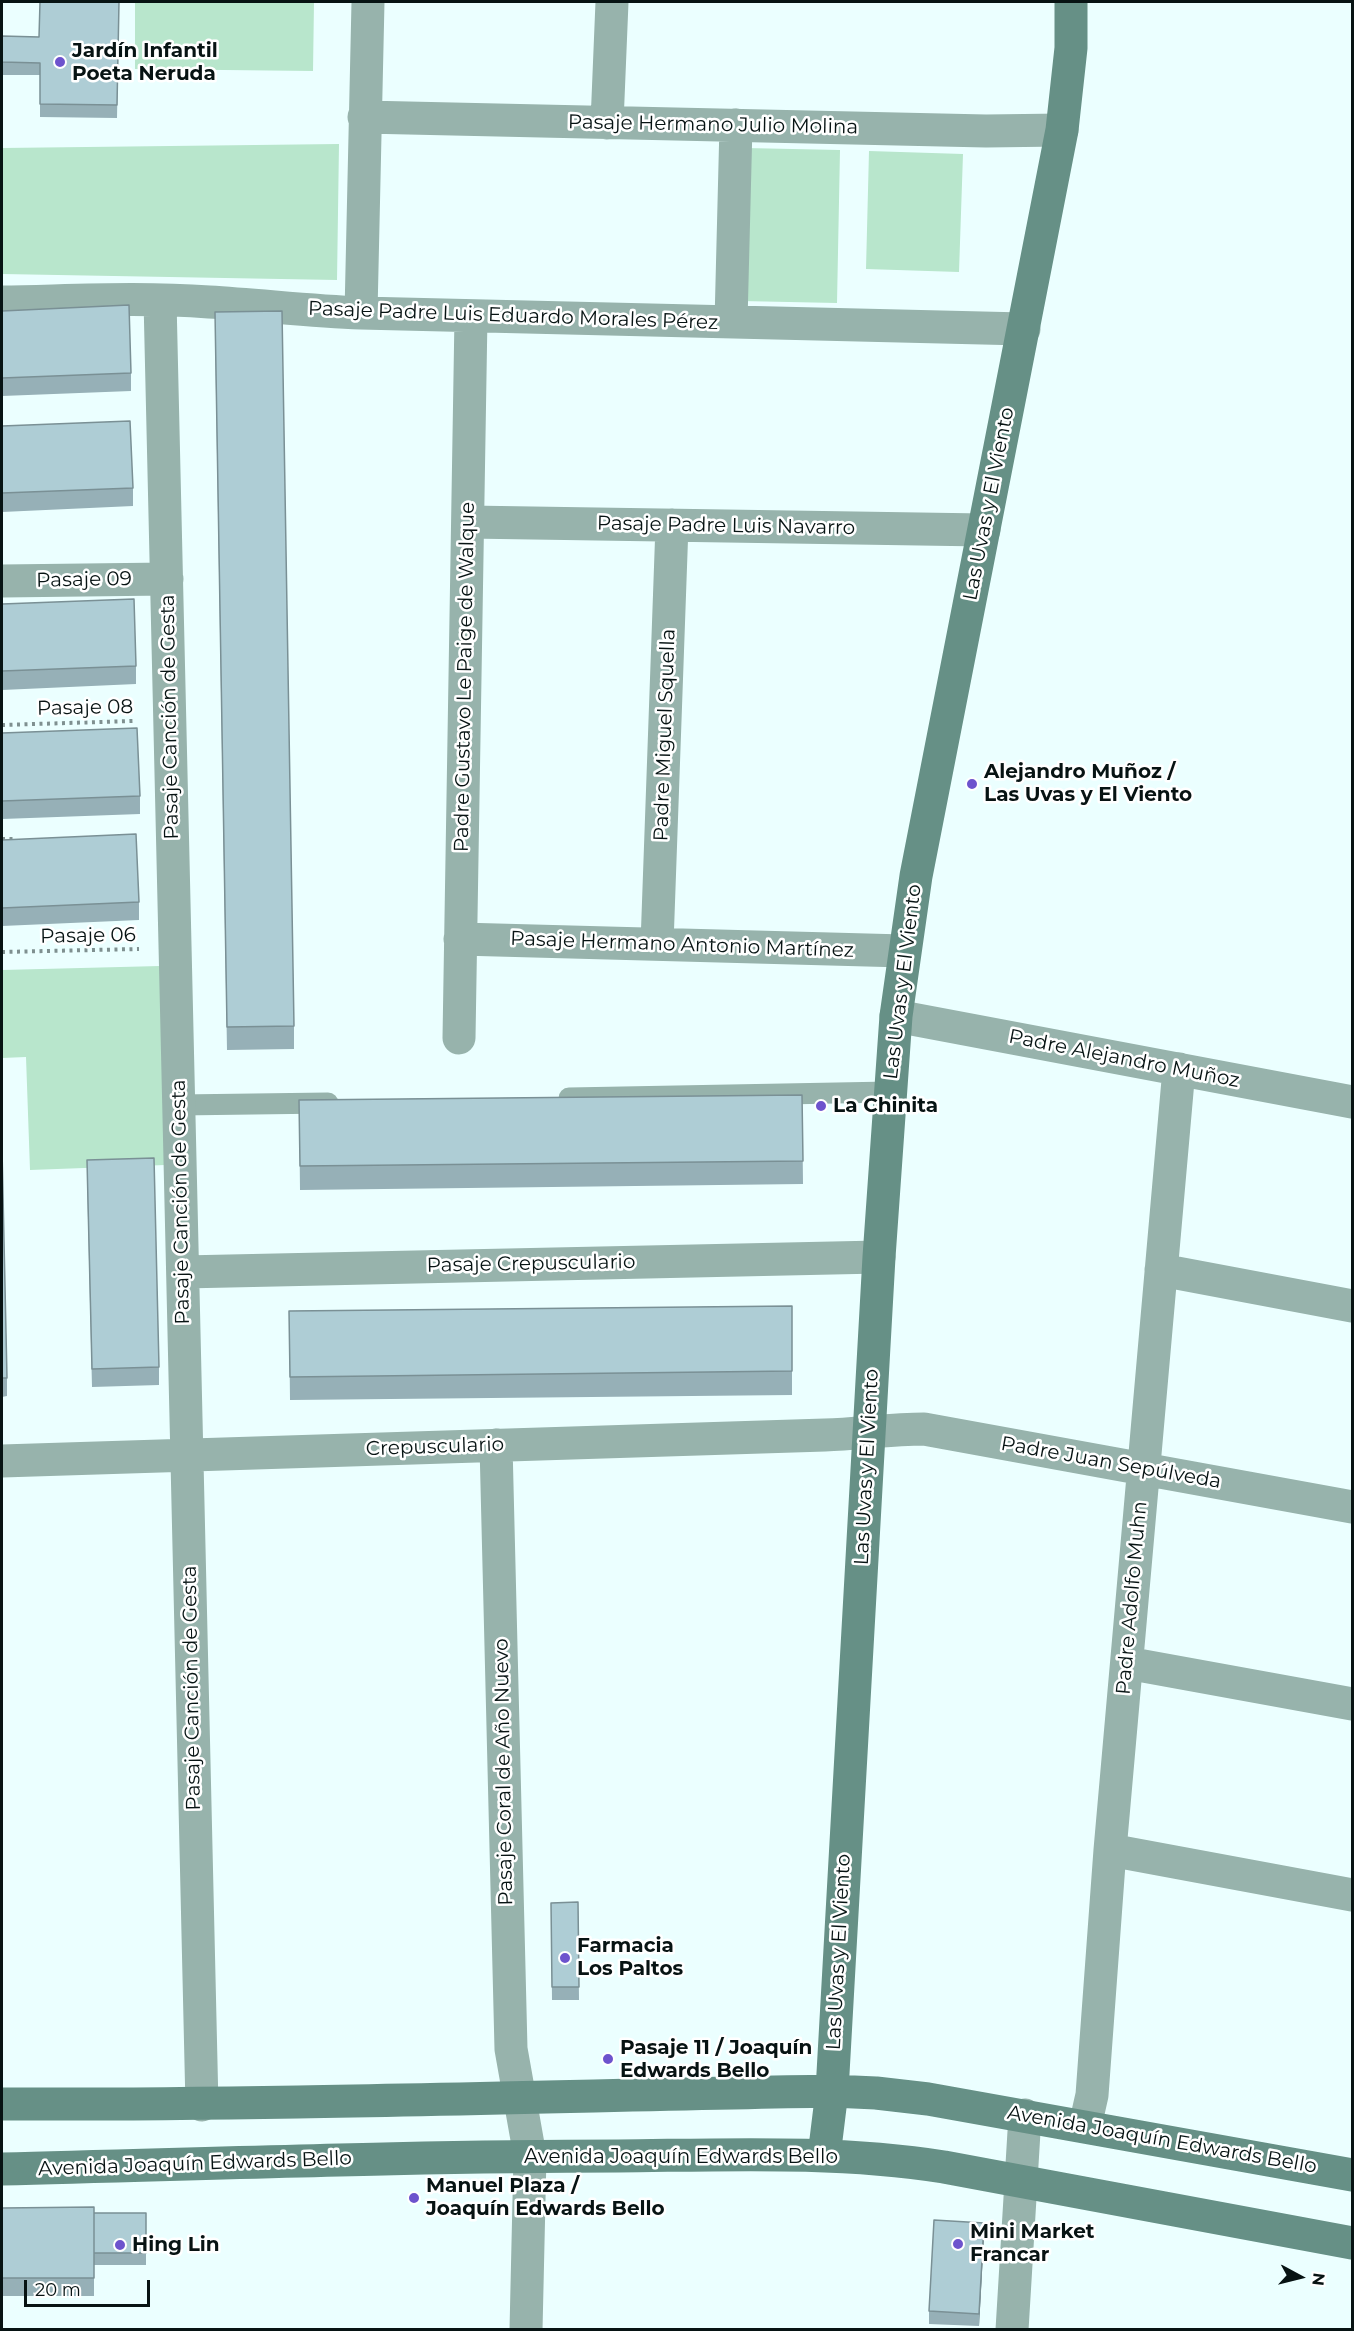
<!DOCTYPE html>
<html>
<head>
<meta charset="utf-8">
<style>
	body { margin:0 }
	#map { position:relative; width:1354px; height:2331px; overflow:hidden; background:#ebffff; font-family:Montserrat,sans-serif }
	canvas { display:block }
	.frame { position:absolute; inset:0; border:3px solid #071313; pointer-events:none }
	.north { position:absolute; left:1270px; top:2247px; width:60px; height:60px; -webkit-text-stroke:4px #fff; paint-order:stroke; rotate:97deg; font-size:16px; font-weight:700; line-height:24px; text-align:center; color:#071313 }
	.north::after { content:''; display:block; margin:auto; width:21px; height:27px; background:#071313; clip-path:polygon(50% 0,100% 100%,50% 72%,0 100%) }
	.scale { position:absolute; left:24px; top:2280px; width:126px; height:27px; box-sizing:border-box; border:3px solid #071313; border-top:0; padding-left:8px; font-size:18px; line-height:21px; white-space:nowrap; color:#071313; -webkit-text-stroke:4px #fff; paint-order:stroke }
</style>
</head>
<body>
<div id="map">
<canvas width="1354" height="2331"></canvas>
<div class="frame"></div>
<div class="north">N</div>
<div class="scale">20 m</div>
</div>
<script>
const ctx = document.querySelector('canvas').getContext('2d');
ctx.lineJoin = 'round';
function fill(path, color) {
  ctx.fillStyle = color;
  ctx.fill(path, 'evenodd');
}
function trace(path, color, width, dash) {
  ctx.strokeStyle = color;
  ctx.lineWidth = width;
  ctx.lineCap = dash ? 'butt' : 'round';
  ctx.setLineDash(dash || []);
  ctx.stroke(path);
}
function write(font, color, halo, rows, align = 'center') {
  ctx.font = font + ' Montserrat,sans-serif';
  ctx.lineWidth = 5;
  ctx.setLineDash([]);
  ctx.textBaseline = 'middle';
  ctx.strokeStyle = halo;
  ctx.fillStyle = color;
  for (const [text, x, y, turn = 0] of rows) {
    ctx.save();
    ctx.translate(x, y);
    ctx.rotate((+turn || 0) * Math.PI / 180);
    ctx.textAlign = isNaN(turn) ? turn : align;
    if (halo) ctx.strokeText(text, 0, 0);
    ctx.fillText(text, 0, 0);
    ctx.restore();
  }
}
fill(new Path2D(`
	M135 2H314L313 71 135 69Z
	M339 144 337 280 2 274V148Z
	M745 148 840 150 837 303 741 301Z
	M869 151 963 154 959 272 866 269Z
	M160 966 165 1165 30 1170 26 1057 2 1058V970Z`), '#b8e6cc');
trace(new Path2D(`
	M2 725 133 721
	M2 839H15
	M2 952 139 949`), '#7f9090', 4, [3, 4.5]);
trace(new Path2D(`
	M569 1098 890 1092
	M179 1105 328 1103`), '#97b3ac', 21);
trace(new Path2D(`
	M364 117 986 131 1062 130
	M607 123 612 2
	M160 300 202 2105
	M2 302C70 301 140 297 209 302 260 305 310 311 361 313L1024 329
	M361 313 368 2
	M731 322 736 125
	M468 522 984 530
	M2 581 167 579
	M460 939 904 951
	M657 944 672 525
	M896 1016 1352 1102
	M459 1038 471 316
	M1161 1270 1352 1306
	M183 1272 879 1257
	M496 1445 511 2049 530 2156 526 2330
	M2 1461 825 1435C858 1434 891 1429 924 1429L1352 1507
	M1127 1663 1352 1704
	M1110 1850 1352 1895
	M1085 2126 1092 2095 1110 1850 1179 1069
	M1012 2330 1025 2115`), '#97b3ac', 33);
trace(new Path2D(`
	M2 2104C278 2105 555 2096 832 2091L876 2093 928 2099 1352 2175
	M824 2156 832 2091 879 1257 896 1016 916 876 1062 130 1071 48V2
	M2 2169C207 2164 412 2156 618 2156 726 2155 836 2150 944 2167L1352 2243`), '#669086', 33);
fill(new Path2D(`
	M119 2 117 118 40 117V75H2V36L39 37Z
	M2 311 131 373V391L2 396Z
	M215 336 294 1026V1049L227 1050Z
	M2 426 133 488V506L2 512Z
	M2 604 136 666V684L2 690Z
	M2 733 140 796V814L2 819Z
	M2 840 139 902V920L2 926Z
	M802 1095 803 1184 300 1190 299 1100Z
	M2 1149 7 1378V1396L2 1397Z
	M87 1178 159 1367V1385L92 1387Z
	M792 1306V1395L290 1400 289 1311Z
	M578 1902 579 2000H552L551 1903Z
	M2 2208 94 2213H146V2265H94V2225V2296H2Z
	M984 2235 979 2326 929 2324V2311Z`), '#96b0b7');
fill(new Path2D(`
	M984 2223V2235L979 2326V2314Z`), '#7a9095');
const building = new Path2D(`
	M40 2H119L117 105 40 104V63L2 62V36L39 37Z
	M129 305 131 373 2 378V311Z
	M282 311 294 1026 227 1027 215 312Z
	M130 421 133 488 2 493V426Z
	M134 599 136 666 2 671V604Z
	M137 728 140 796 2 801V733Z
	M136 834 139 902 2 908V840Z
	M802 1095 803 1161 300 1166 299 1100Z
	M2 1149 7 1378H2Z
	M154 1158 159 1367 92 1369 87 1160Z
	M792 1306V1371L290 1377 289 1311Z
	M578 1902 579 1987H552L551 1903Z
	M94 2207V2278H2V2208Z
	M94 2213H146V2253H94Z
	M934 2220 984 2223 979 2314 929 2311Z`);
fill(building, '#aecdd5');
trace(building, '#7a9095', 1.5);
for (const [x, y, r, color] of [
	[60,62,6,"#6d53cd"],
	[972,784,6,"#6d53cd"],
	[821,1106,6,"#6d53cd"],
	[565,1958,6,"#6d53cd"],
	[608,2059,6,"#6d53cd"],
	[414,2198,6,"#6d53cd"],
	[958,2244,6,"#6d53cd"],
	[120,2245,6,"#6d53cd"]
]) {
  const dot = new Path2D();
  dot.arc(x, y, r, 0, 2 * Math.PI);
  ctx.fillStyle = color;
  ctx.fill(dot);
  trace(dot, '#fff', 2);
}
write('bold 20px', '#071313', '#fff', [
	["Jardín Infantil",72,51],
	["Poeta Neruda",72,74],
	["Alejandro Muñoz /",984,772],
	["Las Uvas y El Viento",984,795],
	["La Chinita",833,1106],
	["Farmacia",577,1946],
	["Los Paltos",577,1969],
	["Pasaje 11 / Joaquín",620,2048],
	["Edwards Bello",620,2071],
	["Manuel Plaza /",426,2186],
	["Joaquín Edwards Bello",426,2209],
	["Mini Market",970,2232],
	["Francar",970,2255],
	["Hing Lin",132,2245]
], 'left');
write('20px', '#071313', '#fff', [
	["Pasaje Hermano Julio Molina",713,125,1],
	["Pasaje Padre Luis Eduardo Morales Pérez",513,316,2],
	["Las Uvas y El Viento",989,504,-79],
	["Pasaje Padre Luis Navarro",726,526,1],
	["Pasaje 09",84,580,-1],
	["Padre Gustavo Le Paige de Walque",465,677,-89],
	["Pasaje 08",85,708,-1],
	["Pasaje Canción de Gesta",170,717,-91],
	["Padre Miguel Squella",665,735,-88],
	["Pasaje 06",88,936,-1],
	["Pasaje Hermano Antonio Martínez",682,945,2],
	["Las Uvas y El Viento",903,982,-83],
	["Padre Alejandro Muñoz",1124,1059,11],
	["Pasaje Canción de Gesta",181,1202,-91],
	["Pasaje Crepusculario",531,1264,-1],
	["Crepusculario",435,1447,-2],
	["Padre Juan Sepúlveda",1111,1463,10],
	["Las Uvas y El Viento",867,1467,-87],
	["Padre Adolfo Muhn",1132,1598,-85],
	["Pasaje Canción de Gesta",192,1688,-91],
	["Pasaje Coral de Año Nuevo",504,1772,-91],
	["Las Uvas y El Viento",839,1952,-87],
	["Avenida Joaquín Edwards Bello",1162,2140,10],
	["Avenida Joaquín Edwards Bello",681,2157],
	["Avenida Joaquín Edwards Bello",195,2164,-2]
]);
</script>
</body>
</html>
